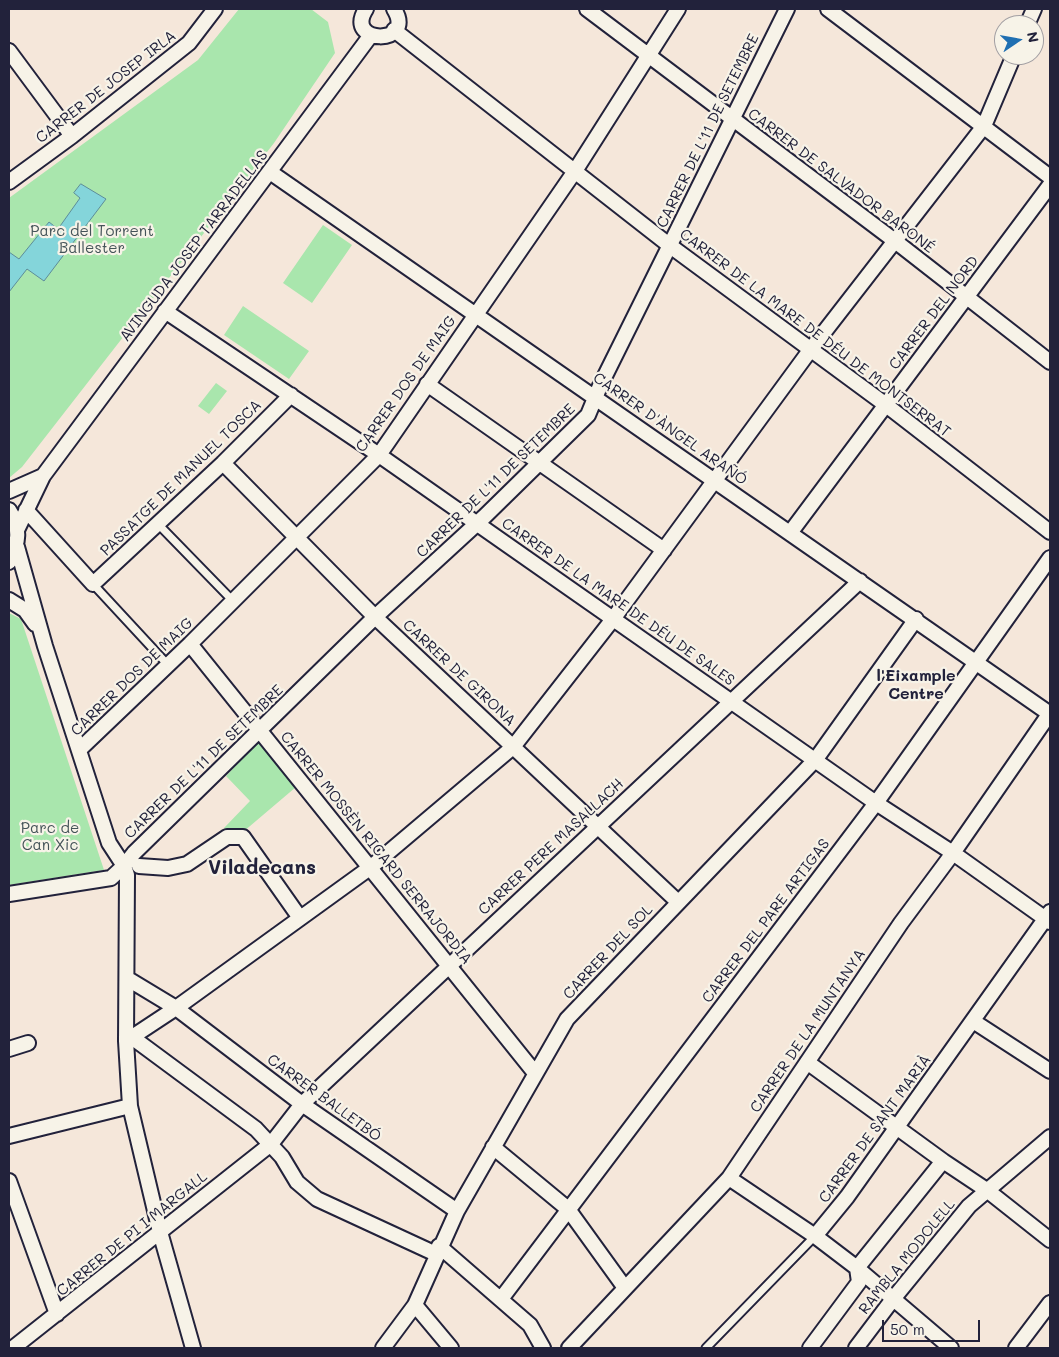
<!DOCTYPE html>
<html>
<head>
<meta charset="utf-8">
<style>
	body { margin:0 }
	#map { position:relative; width:1059px; height:1357px; overflow:hidden; background:#f5e7da; font-family:Mali,sans-serif }
	canvas { display:block }
	.frame { position:absolute; inset:0; border:10px solid #22223b; pointer-events:none }
	.north { position:absolute; left:994px; top:15px; width:50px; height:50px; box-sizing:border-box; background:#f7f3e8; border:1px solid #a29fa3; border-radius:50%; rotate:78deg; font-size:14px; font-weight:700; line-height:20px; text-align:center; color:#22223b }
	.north::after { content:''; display:block; margin:auto; width:18px; height:22px; background:#1f6fb2; clip-path:polygon(50% 0,100% 100%,50% 72%,0 100%) }
	.scale { position:absolute; left:882px; top:1320px; width:98px; height:22px; box-sizing:border-box; border:2px solid #22223b; border-top:0; padding-left:6px; font-size:15px; line-height:18px; white-space:nowrap; color:#22223b; -webkit-text-stroke:4px #f7f3e8; paint-order:stroke }
</style>
</head>
<body>
<div id="map">
<canvas width="1059" height="1357"></canvas>
<div class="frame"></div>
<div class="north">N</div>
<div class="scale">50 m</div>
</div>
<script>
const ctx = document.querySelector('canvas').getContext('2d');
ctx.lineJoin = 'round';
function fill(path, color) {
  ctx.fillStyle = color;
  ctx.fill(path, 'evenodd');
}
function trace(path, color, width, dash) {
  ctx.strokeStyle = color;
  ctx.lineWidth = width;
  ctx.lineCap = dash ? 'butt' : 'round';
  ctx.setLineDash(dash || []);
  ctx.stroke(path);
}
function write(font, color, halo, rows, align = 'center') {
  ctx.font = font + ' Mali,sans-serif';
  ctx.lineWidth = 4.5;
  ctx.setLineDash([]);
  ctx.textBaseline = 'middle';
  ctx.strokeStyle = halo;
  ctx.fillStyle = color;
  for (const [text, x, y, turn = 0] of rows) {
    ctx.save();
    ctx.translate(x, y);
    ctx.rotate((+turn || 0) * Math.PI / 180);
    ctx.textAlign = isNaN(turn) ? turn : align;
    if (halo) ctx.strokeText(text, 0, 0);
    ctx.fillText(text, 0, 0);
    ctx.restore();
  }
}
fill(new Path2D(`
	M239 9H311L328 22 335 53 274 143 22 467 9 478V198L198 60Z
	M323 225 352 245 312 303 283 283Z
	M243 306 309 351 289 379 224 335Z
	M216 383 227 391 209 414 198 406Z
	M9 613 21 619 104 870 9 885Z
	M259 741 296 787 243 832 227 831 224 828 250 801 226 776Z`), '#a9e6ad');
const water = new Path2D(`
	M81 184 106 199 44 281 27 269 9 292V252L19 259 49 222 58 229 80 198 74 193Z`);
fill(water, '#84d5da');
trace(water, '#5d8d9a', 1);
const lane = new Path2D(`
	M158 524 233 601
	M93 584 168 665
	M706 1348 815 1236`);
const street = new Path2D(`
	M366 9C343 45 417 46 394 9
	M587 9 895 241 1050 362
	M828 9 1050 177
	M1027 25 1034 9
	M394 30 669 245 886 405 1050 532
	M9 51 72 136
	M270 172 1050 714
	M9 182 72 136 189 43 215 9
	M165 311 379 455 876 803 953 853 1050 922
	M427 384 664 550
	M223 463 375 617 678 902
	M9 491 43 476
	M9 510C21 528 19 543 9 562
	M26 510 93 584 223 463 291 395
	M17 530 43 476 371 35
	M790 533 1050 185
	M17 547 45 646 109 843 124 866 127 875 126 1041 130 1106 160 1232 193 1348
	M9 600 25 610 35 624
	M190 644 535 1073
	M79 750 190 644 379 455 575 171 678 9
	M139 866 168 868 187 864 227 837H243L300 918
	M9 894 111 878 124 866 134 853 375 617 484 517 588 415 600 386 787 9
	M973 1021 1050 1071
	M133 1038 256 1129 282 1157 297 1182 317 1199 436 1254
	M126 1041 176 1008 128 979
	M9 1049 28 1043
	M807 1062 943 1161 857 1268 859 1282 810 1348
	M9 1136 130 1106
	M493 1147 568 1209 625 1288
	M943 1161 988 1191 1050 1240
	M729 1178 815 1236 857 1268 951 1348
	M9 1181 57 1314
	M457 1211 302 1104 176 1008 371 867 513 747 613 619 811 349 984 126 1014 55
	M815 1236 847 1197 1050 912
	M439 1246 530 1325 543 1348
	M501 1299 876 803 1050 558
	M415 1305 451 1348
	M13 1348 271 1144 302 1104 860 581
	M383 1348 415 1305 457 1211 567 1019 816 759 916 619
	M569 1348 729 1178 901 923 953 853 1050 713
	M856 1348 893 1299 969 1206 1050 1137
	M1016 1348 1050 1303`);
trace(lane, '#22223b', 11);
trace(street, '#22223b', 18);
trace(lane, '#f7f3e8', 7);
trace(street, '#f7f3e8', 14);
write('15px', '#22223b', '#f7f3e8', [
	["CARRER DE JOSEP IRLA",106,87,-38],
	["CARRER DE L'11 DE SETEMBRE",708,131,-64],
	["CARRER DE SALVADOR BARONÉ",841,181,37],
	["AVINGUDA JOSEP TARRADELLAS",194,246,-53],
	["CARRER DEL NORD",934,313,-53],
	["CARRER DE LA MARE DE DÉU DE MONTSERRAT",815,333,37],
	["CARRER DOS DE MAIG",406,384,-55],
	["CARRER D'ÀNGEL ARAÑÓ",670,429,35],
	["PASSATGE DE MANUEL TOSCA",181,478,-44],
	["CARRER DE L'11 DE SETEMBRE",496,481,-44],
	["CARRER DE LA MARE DE DÉU DE SALES",618,602,35],
	["CARRER DE GIRONA",459,673,43],
	["CARRER DOS DE MAIG",132,677,-44],
	["CARRER DE L'11 DE SETEMBRE",204,762,-44],
	["CARRER PERE MASALLACH",551,847,-43],
	["CARRER MOSSÈN RICARD SERRAJORDIA",376,848,51],
	["CARRER DEL PARE ARTIGAS",766,921,-53],
	["CARRER DEL SOL",608,952,-47],
	["CARRER DE LA MUNTANYA",808,1031,-56],
	["CARRER BALLETBÓ",324,1098,36],
	["CARRER DE SANT MARIÀ",875,1129,-54],
	["CARRER DE PI I MARGALL",132,1234,-39],
	["RAMBLA MODOLELL",907,1257,-51]
]);
write('15px', '#445358', '#f7f3e8', [
	["Parc del Torrent",92,231],
	["Ballester",92,248],
	["Parc de",50,828],
	["Can Xic",50,845]
]);
write('bold 16px', '#22223b', '#f7f3e8', [
	["l'Eixample",916,676],
	["Centre",916,694]
]);
write('bold 20px', '#22223b', '#f7f3e8', [
	["Viladecans",262,868]
]);
</script>
</body>
</html>
